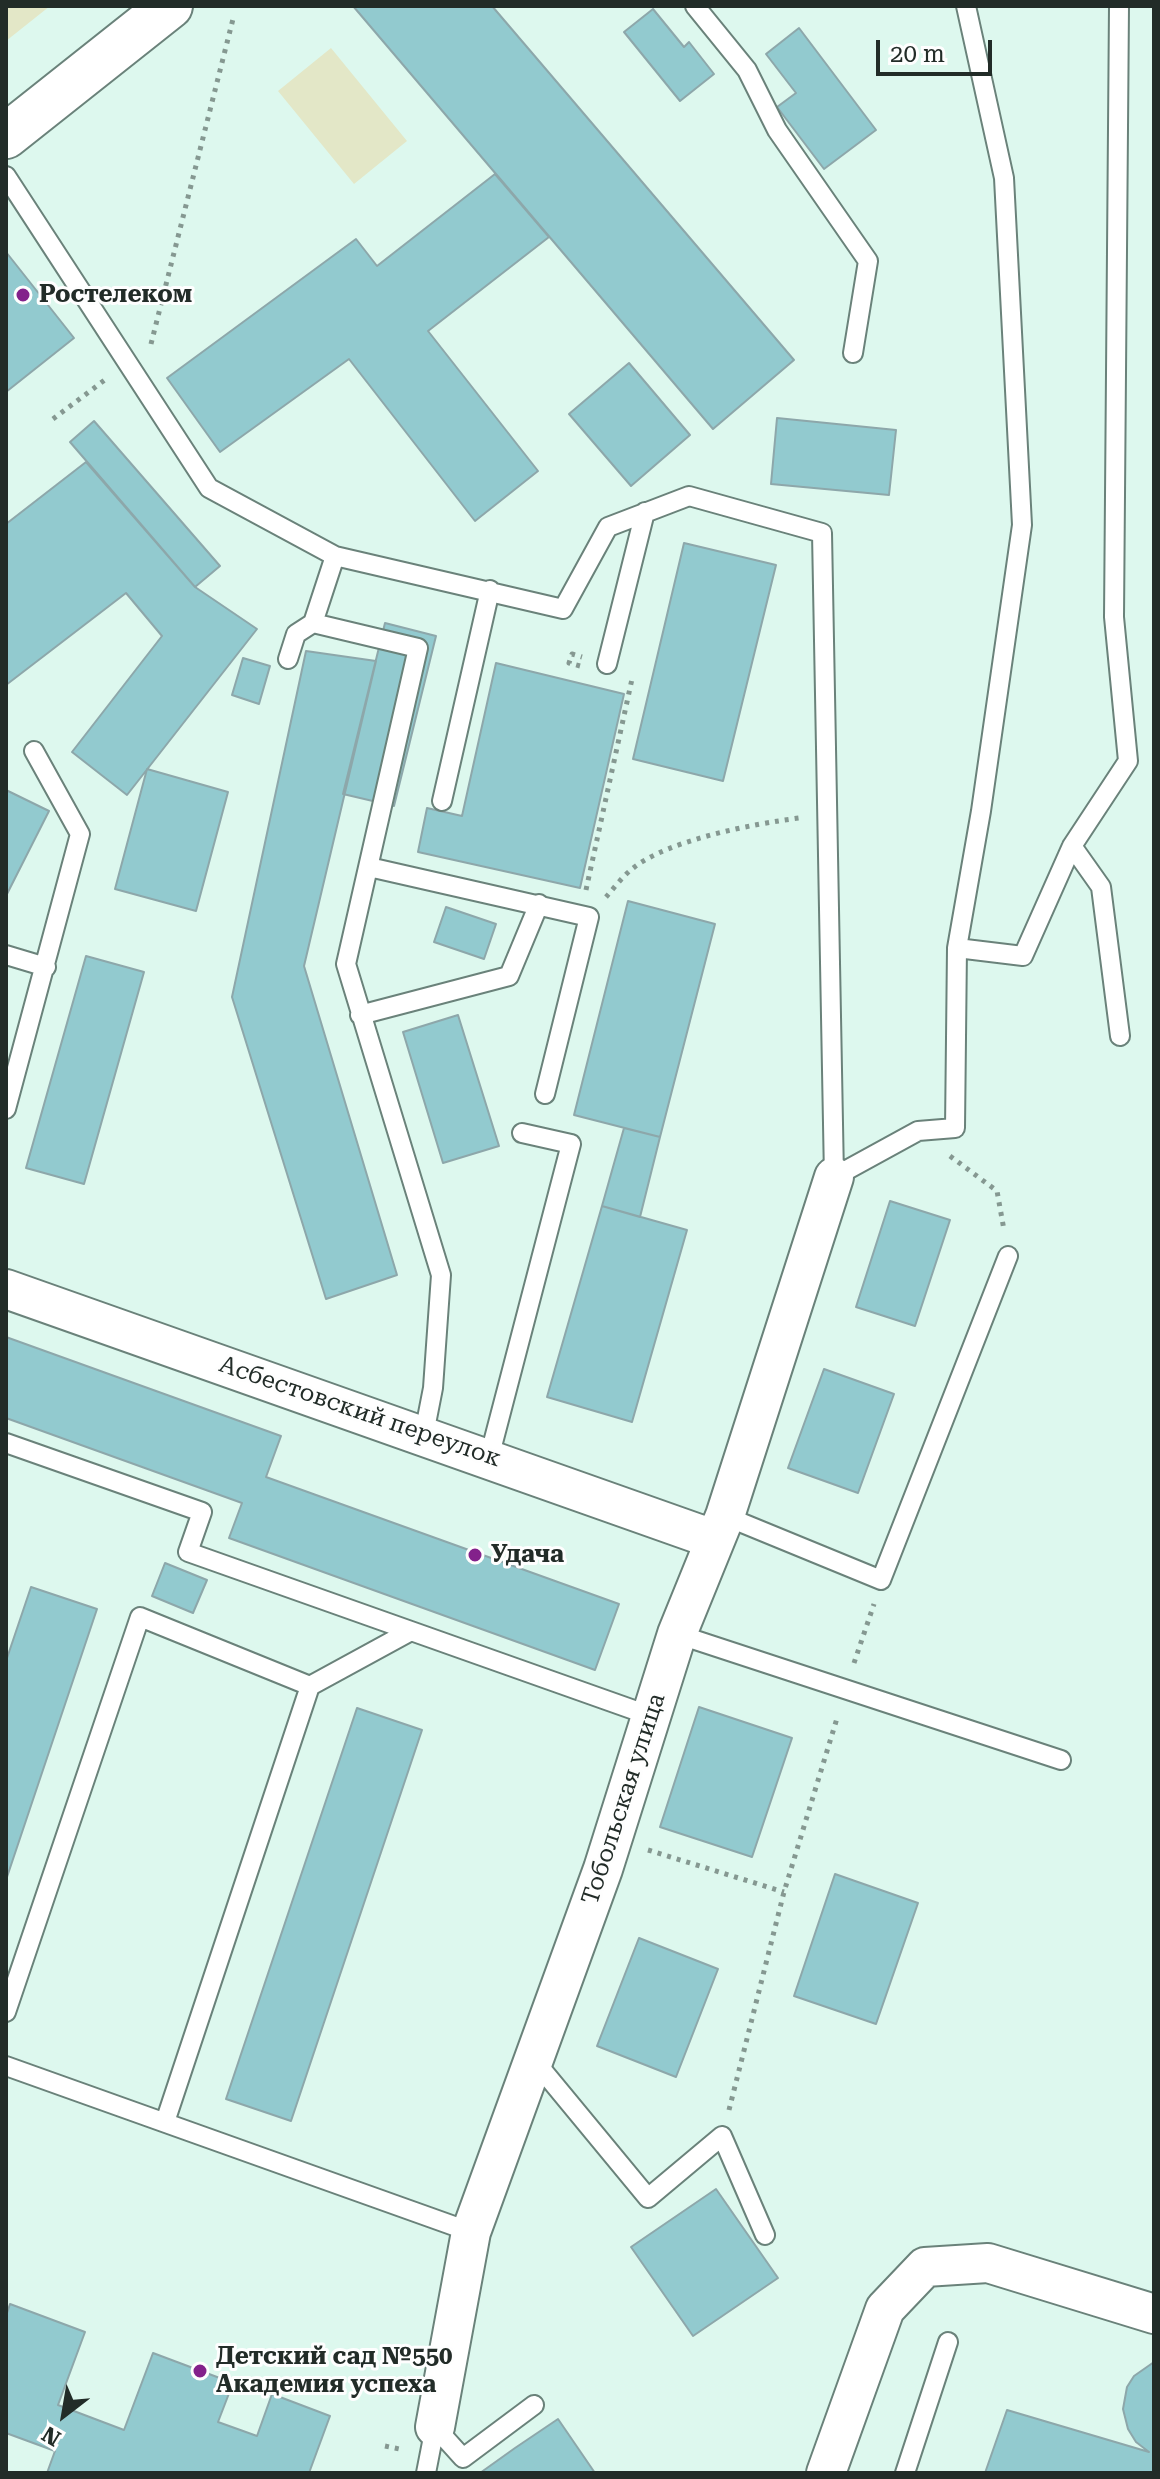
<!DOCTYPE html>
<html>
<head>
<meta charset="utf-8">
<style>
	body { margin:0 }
	#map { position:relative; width:1160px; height:2479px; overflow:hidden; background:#ddf8ee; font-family:"Roboto Serif",serif }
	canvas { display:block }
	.frame { position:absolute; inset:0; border:8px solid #222c28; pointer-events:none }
	.north { position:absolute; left:24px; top:2375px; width:80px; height:80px; -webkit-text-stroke:6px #fefefe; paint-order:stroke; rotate:211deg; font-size:22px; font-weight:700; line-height:32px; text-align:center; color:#222c28 }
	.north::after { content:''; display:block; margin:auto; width:28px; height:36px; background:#222c28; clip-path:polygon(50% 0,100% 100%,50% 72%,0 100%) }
	.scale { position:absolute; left:876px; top:40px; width:116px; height:36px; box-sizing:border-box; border:4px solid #222c28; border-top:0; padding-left:10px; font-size:24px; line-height:28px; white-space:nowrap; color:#222c28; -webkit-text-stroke:6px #fefefe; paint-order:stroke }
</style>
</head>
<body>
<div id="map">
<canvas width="1160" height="2479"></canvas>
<div class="frame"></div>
<div class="north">N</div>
<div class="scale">20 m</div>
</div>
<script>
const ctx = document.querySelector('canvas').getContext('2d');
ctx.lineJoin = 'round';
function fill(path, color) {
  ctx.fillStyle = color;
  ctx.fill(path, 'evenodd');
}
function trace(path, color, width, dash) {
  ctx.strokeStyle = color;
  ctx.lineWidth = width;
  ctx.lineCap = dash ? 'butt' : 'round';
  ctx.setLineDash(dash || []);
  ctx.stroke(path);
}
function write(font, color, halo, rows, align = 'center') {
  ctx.font = font + ' "Roboto Serif",serif';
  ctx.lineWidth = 6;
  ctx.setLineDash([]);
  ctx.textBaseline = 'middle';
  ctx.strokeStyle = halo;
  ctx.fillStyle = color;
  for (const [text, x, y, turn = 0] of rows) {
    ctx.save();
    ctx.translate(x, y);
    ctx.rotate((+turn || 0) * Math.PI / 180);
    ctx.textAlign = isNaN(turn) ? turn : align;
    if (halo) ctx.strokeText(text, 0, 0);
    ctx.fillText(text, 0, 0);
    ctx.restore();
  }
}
fill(new Path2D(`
	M6 6H50L6 41Z
	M331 48 407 141 354 184 278 91Z`), '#e3e7c7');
const building = new Path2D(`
	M353 6H492L794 360 713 429Z
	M653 9 684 47 689 42 714 74 680 101 624 32Z
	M799 28 876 130 824 169 777 107 796 93 766 54Z
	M495 174 549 237 428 331 538 471 475 521 349 359 220 452 167 378 356 239 377 266Z
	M6 252 74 338 6 392Z
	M629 363 690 435 631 486 569 414Z
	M777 418 896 430 889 495 771 484Z
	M94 421 220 566 195 587 70 442Z
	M86 462 195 587 257 629 127 795 72 752 162 636 126 593 6 685V524Z
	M684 543 776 565 723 781 633 759Z
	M385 623 436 636 394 806 343 794Z
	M306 651 376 661 304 966 397 1275 326 1299 232 997Z
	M243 658 270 666 259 704 232 695Z
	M496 663 624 694 580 888 418 852 427 808 462 816Z
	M147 769 228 792 196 911 115 889Z
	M6 790 49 811 6 896Z
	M628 901 715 924 660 1137 574 1115Z
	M446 907 496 924 484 959 434 942Z
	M86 956 144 972 84 1184 26 1168Z
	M458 1015 499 1146 443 1163 403 1032Z
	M624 1128 660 1137 640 1217 602 1206Z
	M890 1201 950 1220 915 1326 856 1307Z
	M602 1206 687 1230 632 1422 547 1397Z
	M6 1337 281 1436 266 1477 619 1604 595 1670 229 1538 242 1503 6 1418Z
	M824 1369 894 1394 858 1493 788 1468Z
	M165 1563 207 1580 193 1613 152 1596Z
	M31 1587 97 1609 6 1880V1661Z
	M699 1707 792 1738 752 1857 660 1827Z
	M357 1708 422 1730 291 2121 226 2099Z
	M835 1874 918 1903 876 2024 794 1996Z
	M639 1938 718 1969 676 2077 597 2046Z
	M716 2189 778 2278 693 2336 631 2247Z
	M10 2304 85 2332 58 2405 124 2430 153 2353 233 2383 218 2422 257 2436 272 2394 330 2416 309 2473H47L55 2451 6 2433V2316Z
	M1154 2362V2473H985L1007 2410 1149 2452 1136 2442 1128 2429 1123 2409 1127 2387 1134 2376Z
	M558 2419 595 2473H480L515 2448Z`);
fill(building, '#92cacf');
trace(building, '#8da7aa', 2);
const service = new Path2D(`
	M695 6 747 70 777 130 868 261 853 353
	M6 176 209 488 335 556 563 609 608 527 689 496 822 533 834 1177 918 1131 955 1128 957 948 1023 956 1072 846 1128 761 1114 617 1119 6
	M335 556 313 623 418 648 346 964 441 1275 433 1388 424 1434
	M288 659 296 634 313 623
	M607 664 645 512
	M442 801 490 590
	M1072 846 1101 887 1120 1036
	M369 867 589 917 545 1094
	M957 948 981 811 1022 525 1004 178 966 6
	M6 955 46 967
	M360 1015 509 976 539 904
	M6 1109 80 834 34 751
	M6 1443 202 1512 188 1552 651 1716
	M489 1458 571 1144 522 1133
	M725 1516 881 1580 1008 1256
	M677 1634 1061 1760
	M6 2012 140 1617 310 1686
	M534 2060 648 2198 722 2136 765 2235
	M6 2066 471 2232
	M165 2122 310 1686 409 1632
	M435 2427 463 2458 534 2405
	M426 2473 435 2427
	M905 2473 948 2342`);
const minor = new Path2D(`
	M6 1289 713 1539
	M435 2427 471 2232 603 1869 677 1634 725 1516 834 1177
	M826 2473 885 2309 925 2267 988 2263 1154 2314`);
const primary = new Path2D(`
	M6 136 170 6`);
trace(service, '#6a827a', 22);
trace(minor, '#6a827a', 42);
trace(primary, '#6a827a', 48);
trace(new Path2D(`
	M151 344 234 15
	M53 419 106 379
	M580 666 569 663 572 654 582 657
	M586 890 632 679
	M606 897C614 888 622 877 632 869 667 840 753 824 799 818
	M950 1156 997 1191 1004 1230
	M854 1663 874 1604
	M648 1850 784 1892
	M729 2110 784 1892 838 1715
	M385 2446 404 2450`), '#859891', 5, [4, 6]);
trace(service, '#fff', 18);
trace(minor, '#fff', 38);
trace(primary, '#fff', 44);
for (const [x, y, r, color] of [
	[23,295,8,"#83218b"],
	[475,1555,8,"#83218b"],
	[200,2371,8,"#83218b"]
]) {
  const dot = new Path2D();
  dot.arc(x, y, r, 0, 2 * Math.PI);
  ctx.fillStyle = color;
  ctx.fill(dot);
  trace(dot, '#fefefe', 3);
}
write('bold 24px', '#222c28', '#fefefe', [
	["Ростелеком",39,295],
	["Удача",491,1555],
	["Детский сад №550",216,2357],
	["Академия успеха",216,2385]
], 'left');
write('24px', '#222c28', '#fefefe', [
	["Асбестовский переулок",360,1412,19],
	["Тобольская улица",624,1799,-72]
]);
</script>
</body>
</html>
